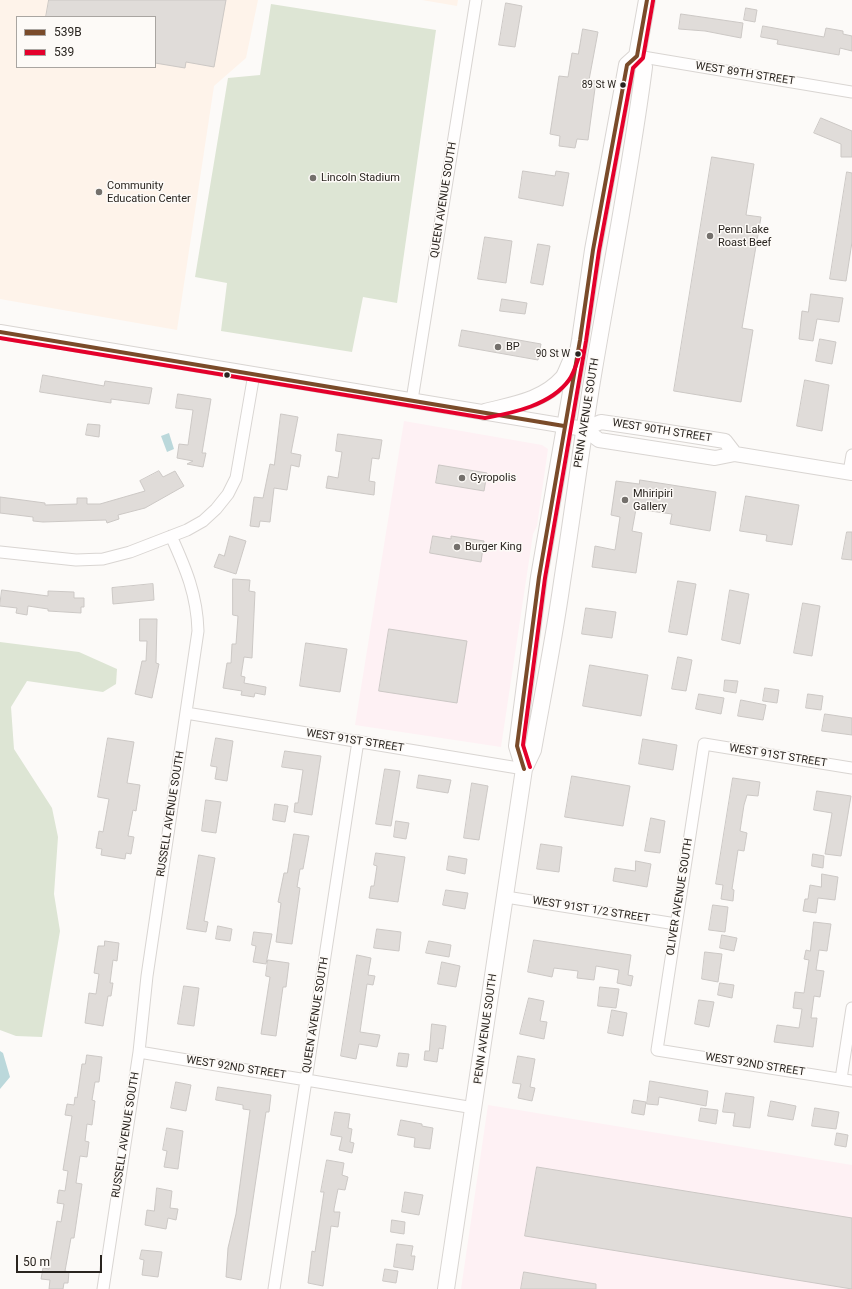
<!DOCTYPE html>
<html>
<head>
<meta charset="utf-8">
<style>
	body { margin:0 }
	#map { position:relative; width:852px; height:1289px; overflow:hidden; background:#fcfaf8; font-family:Roboto,sans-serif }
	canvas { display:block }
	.legend { position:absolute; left:16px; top:16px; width:140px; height:52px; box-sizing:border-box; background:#fdfaf7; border:1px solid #a9a5a1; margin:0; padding:5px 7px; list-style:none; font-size:12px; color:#2a2520 }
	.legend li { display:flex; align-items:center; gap:8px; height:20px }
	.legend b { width:20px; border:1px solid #a9a5a1 }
	.scale { position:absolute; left:16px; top:1255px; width:86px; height:18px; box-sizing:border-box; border:2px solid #2a2520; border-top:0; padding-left:5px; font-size:12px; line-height:14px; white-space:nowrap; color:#2a2520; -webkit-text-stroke:3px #fdfaf7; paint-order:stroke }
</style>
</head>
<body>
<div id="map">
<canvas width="852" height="1289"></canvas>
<ul class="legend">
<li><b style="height:5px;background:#7a4b2a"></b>539B</li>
<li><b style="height:5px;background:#e4002b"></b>539</li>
</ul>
<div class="scale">50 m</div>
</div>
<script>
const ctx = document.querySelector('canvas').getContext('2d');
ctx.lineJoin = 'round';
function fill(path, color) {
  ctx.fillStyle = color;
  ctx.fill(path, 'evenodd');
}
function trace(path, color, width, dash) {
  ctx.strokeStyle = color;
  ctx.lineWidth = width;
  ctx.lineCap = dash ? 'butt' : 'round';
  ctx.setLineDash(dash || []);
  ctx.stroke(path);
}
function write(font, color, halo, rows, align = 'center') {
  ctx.font = font + ' Roboto,sans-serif';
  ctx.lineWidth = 3;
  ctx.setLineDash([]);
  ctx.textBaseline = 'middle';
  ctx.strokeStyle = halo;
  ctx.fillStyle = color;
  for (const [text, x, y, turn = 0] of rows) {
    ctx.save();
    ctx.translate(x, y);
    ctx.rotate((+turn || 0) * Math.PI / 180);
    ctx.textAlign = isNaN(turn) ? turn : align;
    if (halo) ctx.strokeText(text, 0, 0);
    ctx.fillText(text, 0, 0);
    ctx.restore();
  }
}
fill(new Path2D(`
	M404 421 542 445 548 449 537 526 533 534 501 747 355 725Z
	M488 1105 852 1165V1289H461Z`), '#fef1f4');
fill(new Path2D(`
	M0 0H258L246 58 214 86 177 330 0 299ZM17 17H155V67H17Z
	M422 0H458L457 6Z`), '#fef3ea');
fill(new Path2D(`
	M271 4 436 30 397 303 363 297 352 352 221 331 227 283 195 277 228 78 260 75Z
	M0 642 79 652 117 669 116 684 103 692 27 681 11 707 14 749 52 808 58 837 54 894 60 931 42 1037 16 1036 0 1030Z`), '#dde5d4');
fill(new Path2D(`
	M169 433 174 449 167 452 161 436Z
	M0 1051 3 1053 10 1077 0 1089Z`), '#bbd8db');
const building = new Path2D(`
	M49 0H226L214 67 186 62 185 68 155 63V17H46Z
	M506 3 522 6 515 47 499 45Z
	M746 8 757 10 755 22 744 20Z
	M681 14 743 23 741 38 705 31 679 29Z
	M763 26 824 37 826 28 843 31V34L852 36V51L840 48 839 55 777 44 778 40 761 37Z
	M583 29 598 32 589 80 596 81 588 140 577 139 575 148 559 146 560 136 550 134 559 76 568 77 572 53 578 54Z
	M821 118 852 131V157H841V144L814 133Z
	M712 157 754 164 746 215 761 217 742 328 753 330 741 402 674 391Z
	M523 171 555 176 556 171 569 173 563 206 519 198Z
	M847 172 852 173V242L846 281 830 279Z
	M485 237 512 241 506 283 478 279Z
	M538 244 550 246 543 285 531 283Z
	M811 294 843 298 839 322 817 319 813 341 799 339 802 311 808 312Z
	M502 299 527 303 525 314 500 311Z
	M462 330 541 344 538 360 459 346Z
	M820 339 836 342 832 364 816 361Z
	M43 375 104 386 105 381 152 388 149 404 111 399V403L40 392Z
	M805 380 829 385 822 431 797 426Z
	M178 394 211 399 202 453H206L203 467 187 464 193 461 177 458 179 444 188 445 193 410 176 408Z
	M281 414 298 417 291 453 301 455 299 467 291 465 287 490 274 488 270 522 260 521 259 527 250 526 254 497 263 498 270 464 274 465Z
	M88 424 100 425 99 437 86 435Z
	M338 434 382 440 379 459 372 458 369 481 375 482 374 495 326 488 328 476 338 478 342 452 336 451Z
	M439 465 487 473 484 491 436 483Z
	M159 471 163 477 175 471 184 486 145 508 118 515 119 519 107 523 106 520 43 522 33 521V517L0 513V497L45 503V505L77 504V498H87V504H100L145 491 140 481Z
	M640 480 716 492 710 531 670 524 672 514 636 509 632 531 642 533 636 573 592 567 595 546 615 550 620 517 611 515 616 481 639 484Z
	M746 496 799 505 792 545 766 541 767 535 740 531Z
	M847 532H852V560L842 559Z
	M230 536 246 541 236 574 214 567 219 554 224 556Z
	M433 536 451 539V536L484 541 481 562 430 553Z
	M233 579 250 580 249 591 255 592 252 658 244 657 241 676 245 677 244 683 266 687 265 695 255 693 254 697 241 695 242 691 223 688 227 663H231L232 644H236L238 616 233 615Z
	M678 581 696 584 687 635 669 632Z
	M153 584 154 600 113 604 112 588Z
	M2 590 48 596V591L74 592V598H84V607H81V613L48 611V609L28 606 27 615 16 613 17 608 0 606Z
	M730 590 749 594 740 644 722 640Z
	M803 603 820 606 812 656 794 653Z
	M586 608 616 612 612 638 582 634Z
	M140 619H157L156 663 159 664 152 698 135 694 142 661H146L147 641H140Z
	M389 629 467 641 457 703 379 691Z
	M306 643 347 649 340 692 300 686Z
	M678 657 692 660 686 691 672 689Z
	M590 665 648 675 641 716 583 706Z
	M725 680 738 681 736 693 724 691Z
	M765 688 779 690 777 703 763 701Z
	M699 694 724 698 721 714 696 709Z
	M808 694 823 696 821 710 806 708Z
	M741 700 766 705 763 720 738 716Z
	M825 714 852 718V735L822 731Z
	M108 738 134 742 127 783 140 785 136 811 133 810 128 836 134 837 131 854 126 853 125 859 101 855 102 849 96 848 99 831 103 832 109 799 98 797Z
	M216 738 233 741 227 781 215 779 217 767 211 766Z
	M643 739 677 745 673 770 639 764Z
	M285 751 321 756 312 815 294 812 295 803H298L303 770 282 767Z
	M385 769 400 771 391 826 376 824Z
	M419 775 451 780 448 793 417 788Z
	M572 776 630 786 623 826 565 817Z
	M733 778 760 782 758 796 747 795 744 805 740 831 747 833 744 851 738 850 732 889 734 890 733 901 721 899 723 885 716 884Z
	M472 783 488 786 479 840 464 838Z
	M817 791 851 796 841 856 825 854 832 813 814 810Z
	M206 800 221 802 216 833 202 831Z
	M275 804 288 806 285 822 273 820Z
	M651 818 665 821 660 853 645 851Z
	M396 821 409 823 406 839 394 837Z
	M294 834 309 836 303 869H300L297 887 300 888 292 944 276 942 281 903 278 902 284 873H287Z
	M541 844 562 847 559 872 537 869Z
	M376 853 405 857 398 902 369 898 371 886H374L377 866 374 865Z
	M813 854 824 856 823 868 812 866Z
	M199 855 215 858 204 921 208 922 206 932 187 929Z
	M449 856 467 859 465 874 447 870Z
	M636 861 651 864 647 887 613 881 615 868 635 871Z
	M822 874 838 877 835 900 818 898 816 913 803 911 805 899H808L810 885 821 887Z
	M446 890 468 893 465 909 443 905Z
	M713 905 728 907 725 932 709 930Z
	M814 922 831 924 827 951 819 950 816 970 824 971 820 997 814 996 811 1018H817L813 1047 774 1042 777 1025 799 1028 802 1009 793 1008 795 992 804 993 809 960 804 959 806 950 810 951Z
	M218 926 232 929 230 941 216 939Z
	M377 929 401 932 399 951 374 948Z
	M254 932 272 934 266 964 253 962 256 946 252 945Z
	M722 935 737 938 734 951 720 948Z
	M534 940 631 955 628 975 633 976 631 986 617 983 619 970 596 966 594 980 577 978 578 971 554 968 552 977 528 972Z
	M105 941 119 943 117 961 113 960 110 983H113L111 996H108L103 1026 85 1023 89 993 96 994 99 974 94 973 98 946H104Z
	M429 941 451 945 449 957 426 953Z
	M705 952 722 954 718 982 702 979Z
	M357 955 371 958 368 975 375 976 373 985 367 984 360 1032 380 1035 377 1047 359 1044 356 1059 341 1056Z
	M268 960 289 963 286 987H283L276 1036 261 1034 270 977 266 976Z
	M442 962 460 966 456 987 438 984Z
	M720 983 734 985 732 998 718 995Z
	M184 986 199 988 194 1026 178 1024Z
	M600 987 619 989 616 1008 598 1006Z
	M529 998 544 1001 540 1021 547 1022 544 1039 520 1034Z
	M699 1000 714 1002 709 1027 695 1024Z
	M612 1010 627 1013 623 1036 608 1033Z
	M432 1024 446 1026 443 1049 439 1048 437 1062 424 1060 425 1051H429Z
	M399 1053 409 1054 407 1067 397 1066Z
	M87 1055 102 1057 99 1082H95L92 1100 95 1101 92 1125 87 1124 85 1141 89 1142 87 1157 80 1156 76 1183 82 1184 74 1238H71L65 1271 69 1272 68 1283H64L63 1289H49L50 1280 41 1279 43 1268 49 1269 57 1221 61 1222 64 1204 57 1203 59 1190 65 1191 68 1171 63 1170 72 1116 65 1115 67 1104 74 1105 75 1097 77 1098 82 1064H85Z
	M518 1056 535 1059 530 1087 535 1088 532 1101 518 1098 521 1084 513 1083Z
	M650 1081 708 1091 706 1106 659 1097 658 1105 647 1104Z
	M176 1082 191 1085 186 1111 171 1108Z
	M218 1087 271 1095 269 1112H266L241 1280 226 1277 228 1248 236 1214 250 1110 243 1109V1105L216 1100Z
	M726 1093 754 1097 750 1128 733 1126 735 1113 723 1112Z
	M634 1100 646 1102 644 1115 632 1113Z
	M771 1101 796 1106 793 1120 768 1116Z
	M701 1108 718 1110 716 1124 699 1121Z
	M815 1108 839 1112 836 1129 812 1126Z
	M335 1112 350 1114 348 1128 352 1129 350 1142 354 1143 352 1153 339 1150 342 1137 331 1135Z
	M401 1120 422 1124V1126L433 1128 430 1149 414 1147 415 1138 398 1135Z
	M167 1128 183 1131 178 1169 164 1167 167 1151 163 1150Z
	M837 1133 848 1135 846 1147 835 1145Z
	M327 1160 344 1163 342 1175 348 1177 345 1190 338 1189 334 1209V1212H340L338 1227 331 1226 323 1286 308 1283 312 1251 315 1252 324 1192H321Z
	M537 1167 852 1218V1289L525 1236Z
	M157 1188 172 1191 170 1208 178 1209 176 1220 168 1218 166 1229 145 1225 147 1210 154 1211Z
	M405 1192 423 1195 419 1215 402 1212Z
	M392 1220 405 1222 404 1234 391 1232Z
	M397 1244 413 1246 411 1256H415L413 1270 394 1267Z
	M142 1250 162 1252 158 1277 142 1275 144 1260 140 1259Z
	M385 1269 398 1271 396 1283 383 1281Z
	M524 1272 596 1284V1289H521Z`);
fill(building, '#e0dcd9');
trace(building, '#ccc8c5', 1);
const minor = new Path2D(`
	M637 56 852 92
	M412 400 476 0
	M849 472 852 455
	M0 552 76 560 103 559 130 552 187 530 203 521 216 509 228 494 236 478 254 374
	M186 713 524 769
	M852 768 704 744 657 1050 852 1081
	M506 897 676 924
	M139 1052 474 1108
	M841 1079 852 1008
	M103 1289 139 1052 147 976 198 631C197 595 186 569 171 536
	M274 1289 358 741`);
const tertiary = new Path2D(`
	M0 332 584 429 599 440 715 458 735 454 852 473
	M584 429 601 422 662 431 725 441 735 454`);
const secondary = new Path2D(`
	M485 412C512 405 543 401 563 378 566 374 568 367 571 361
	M524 769 517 746 539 577 580 340 593 250 627 65 637 56 647 0
	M446 1289 524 769 533 750C543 694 554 639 562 582 573 511 582 440 594 369 611 268 631 168 644 67L637 56`);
trace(minor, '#d9d5d2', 13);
trace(tertiary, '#d9d5d2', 16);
trace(secondary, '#d9d5d2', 18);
trace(minor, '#fffefe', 11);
trace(tertiary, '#fffefe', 14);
trace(secondary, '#fffefe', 16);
trace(new Path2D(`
	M0 332 564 426
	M524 769 517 746 539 577 580 340 593 250 627 65 637 56 647 0`), '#7a4b2a', 4);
trace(new Path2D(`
	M0 338 485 418C513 413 551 405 569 380 575 372 577 361 581 351
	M530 767 523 745 545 578 586 341 599 251 633 68 643 58 653 1`), '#e4002b', 4);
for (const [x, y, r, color] of [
	[623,85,3.5,"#2a2520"],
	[313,178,4,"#74706c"],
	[99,192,4,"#74706c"],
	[710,236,4,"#74706c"],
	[498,347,4,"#74706c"],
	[578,354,3.5,"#2a2520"],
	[227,375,3.5,"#2a2520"],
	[462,478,4,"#74706c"],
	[625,500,4,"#74706c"],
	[457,547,4,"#74706c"]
]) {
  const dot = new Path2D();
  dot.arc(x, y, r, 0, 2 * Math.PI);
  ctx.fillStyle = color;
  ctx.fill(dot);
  trace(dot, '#fdfaf7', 1.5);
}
write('10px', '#2a2520', '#fdfaf7', [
	["89 St W",616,85],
	["90 St W",570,354]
], 'right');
write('11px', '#2a2520', '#fdfaf7', [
	["WEST 89TH STREET",745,74,9],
	["QUEEN AVENUE SOUTH",444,200,-81],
	["PENN AVENUE SOUTH",587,413,-81],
	["WEST 90TH STREET",662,431,9],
	["WEST 91ST STREET",355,741,9],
	["WEST 91ST STREET",778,756,9],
	["RUSSELL AVENUE SOUTH",171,814,-81],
	["OLIVER AVENUE SOUTH",680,897,-81],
	["WEST 91ST 1/2 STREET",591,910,9],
	["QUEEN AVENUE SOUTH",316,1015,-81],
	["PENN AVENUE SOUTH",486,1029,-82],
	["WEST 92ND STREET",755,1065,9],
	["WEST 92ND STREET",236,1068,9],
	["RUSSELL AVENUE SOUTH",126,1135,-81]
]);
write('11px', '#2a2520', '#fdfaf7', [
	["Lincoln Stadium",321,178],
	["Community",107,186],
	["Education Center",107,199],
	["Penn Lake",718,230],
	["Roast Beef",718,243],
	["BP",506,347],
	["Gyropolis",470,478],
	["Mhiripiri",633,494],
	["Gallery",633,507],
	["Burger King",465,547]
], 'left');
</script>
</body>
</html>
